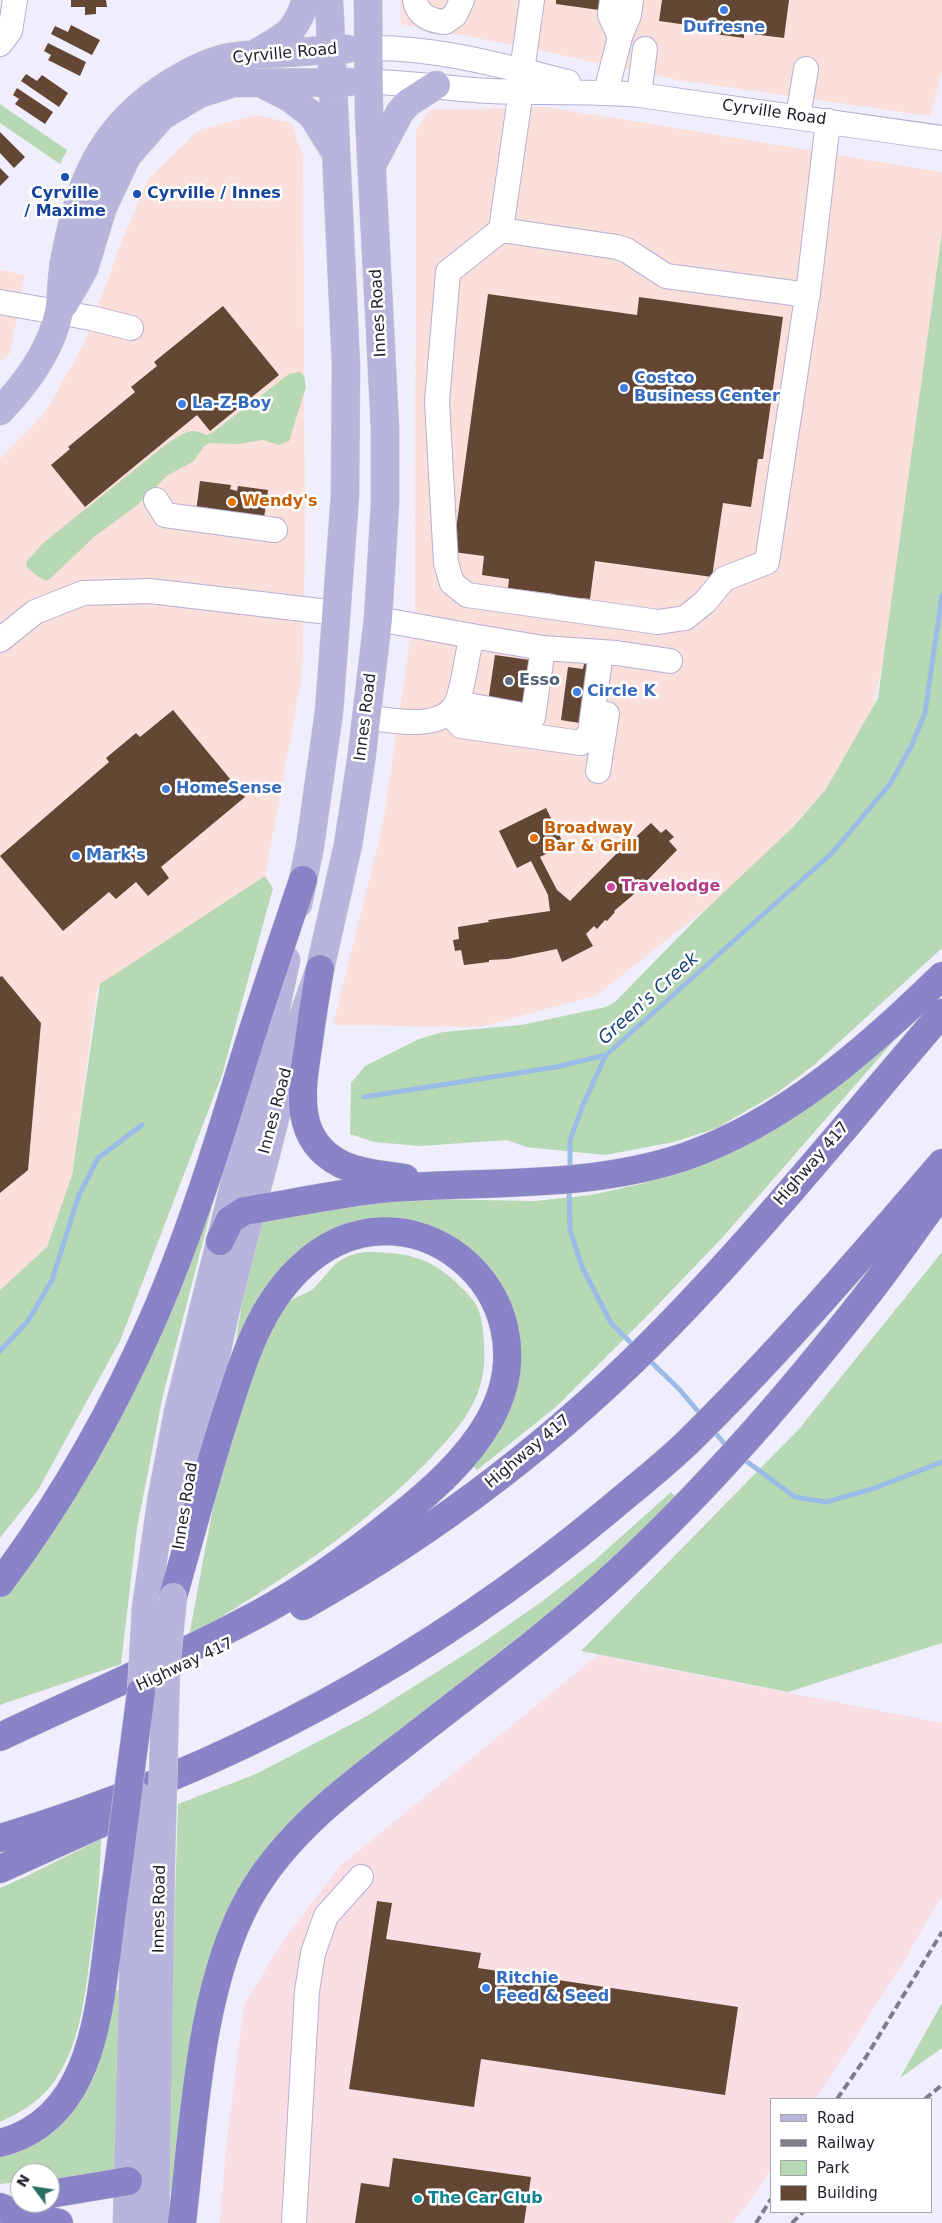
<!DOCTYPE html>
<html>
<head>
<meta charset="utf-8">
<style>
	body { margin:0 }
	#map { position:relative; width:942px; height:2223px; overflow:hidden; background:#f0eefc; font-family:"DejaVu Sans",sans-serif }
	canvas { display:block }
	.legend { position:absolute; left:770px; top:2098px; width:162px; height:115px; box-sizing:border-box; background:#fff; border:1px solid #a6a5ab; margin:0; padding:6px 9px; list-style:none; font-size:15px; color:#211e2c }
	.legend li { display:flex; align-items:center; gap:10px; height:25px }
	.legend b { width:25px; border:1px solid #a6a5ab }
	.north { position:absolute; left:10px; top:2163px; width:50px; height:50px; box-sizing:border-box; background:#fff; border:1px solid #a6a5ab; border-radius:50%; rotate:301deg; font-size:14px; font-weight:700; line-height:20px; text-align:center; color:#211e2c }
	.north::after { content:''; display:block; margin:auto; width:18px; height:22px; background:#276e65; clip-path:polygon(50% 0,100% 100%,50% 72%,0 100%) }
</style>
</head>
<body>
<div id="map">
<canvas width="942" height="2223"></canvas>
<ul class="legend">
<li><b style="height:6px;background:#b8b5dd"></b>Road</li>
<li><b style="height:6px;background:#807d8b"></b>Railway</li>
<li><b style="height:14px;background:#b6d9b3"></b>Park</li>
<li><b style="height:14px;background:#644635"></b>Building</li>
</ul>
<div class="north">N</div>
</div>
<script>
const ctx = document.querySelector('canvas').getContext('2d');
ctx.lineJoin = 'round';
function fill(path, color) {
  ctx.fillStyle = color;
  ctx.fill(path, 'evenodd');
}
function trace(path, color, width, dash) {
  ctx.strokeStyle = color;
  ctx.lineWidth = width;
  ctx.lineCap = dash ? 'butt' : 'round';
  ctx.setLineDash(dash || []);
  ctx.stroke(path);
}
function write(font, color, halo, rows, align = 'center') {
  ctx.font = font + ' "DejaVu Sans",sans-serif';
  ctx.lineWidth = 5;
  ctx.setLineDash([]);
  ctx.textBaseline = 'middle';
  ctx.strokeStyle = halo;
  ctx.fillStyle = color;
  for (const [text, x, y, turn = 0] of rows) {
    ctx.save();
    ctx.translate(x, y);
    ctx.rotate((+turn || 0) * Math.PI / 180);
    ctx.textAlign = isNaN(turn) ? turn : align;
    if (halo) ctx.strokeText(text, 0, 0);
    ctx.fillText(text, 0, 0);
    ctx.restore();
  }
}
fill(new Path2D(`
	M400 0H942V71L930 116 677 80 514 45 401 24Z
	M546 107 942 172V653L887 643 864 748 745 878 597 995 481 1027 333 1025 382 829 415 608 416 131 430 110Z
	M257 115 292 123 303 157 305 552 302 676 265 876 97 989 72 1175 47 1247 0 1290V459L46 411 85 342 120 245 149 178 199 130Z
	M0 270 25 275 10 353 0 362Z`), '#fadfda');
fill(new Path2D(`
	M598 1655 942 1723V1895L903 1963 816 2099H771V2169L759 2188 733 2223H220L226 2148 244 2005 283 1941 340 1866Z`), '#f9dee3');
fill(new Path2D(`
	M0 104 67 150 60 164 0 123Z
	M942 232V948L814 1065 777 1093 717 1128 674 1142 605 1155 526 1147 507 1140 420 1146 374 1142 350 1134 351 1083 365 1066 419 1039 443 1032 521 1025 606 1007 615 1002 700 915 793 827 826 789 878 698Z
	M300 372 304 376 306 387 289 441 279 445 263 440 238 444 210 443 204 446 194 461 168 475 136 506 94 537 51 578 46 581 37 576 26 566 27 561 42 544 169 442C184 434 190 426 206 435L212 433 289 374Z
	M265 876 273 888 222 1075 120 1341 38 1490 0 1538V1290L47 1247 72 1175 100 984Z
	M905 1028 722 1238 650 1313 557 1406 477 1470 470 1463 516 1382 469 1252 344 1228 239 1347 235 1346 250 1254 260 1222 348 1206 424 1199 535 1201 591 1195 645 1183 721 1155Z
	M205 1200 213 1203 163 1395 137 1528 121 1664 0 1705V1594Z
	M364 1252C417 1252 438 1260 473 1300 482 1311 483 1330 484 1343 485 1361 484 1378 477 1395 467 1420 448 1439 430 1459 360 1531 275 1585 189 1636 209 1537 220 1434 266 1343 272 1331 277 1316 285 1306 291 1297 306 1295 314 1288 333 1269 334 1257 364 1252Z
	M942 1252V1643L788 1692 581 1651 799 1429Z
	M671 1492 678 1499 606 1569 250 1875 216 1938 210 1963 177 2192 166 2191 178 1804 256 1774 367 1716 478 1646 544 1600 594 1561Z
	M101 1839C100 1879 96 1918 90 1957 84 2003 79 2050 50 2087 37 2103 18 2114 0 2122V1888L25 1877Z
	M110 1990 120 1991 115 2173 50 2179V2173H20V2182L0 2184V2154L83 2096C105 2066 106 2025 110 1990Z
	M942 2003V2048L900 2078Z`), '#b6d9b3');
trace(new Path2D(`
	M364 1097 556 1067 606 1055
	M570 1170V1140L583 1105 606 1055 832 853 890 784 912 745 925 713 942 595
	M569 1189 570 1230 582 1267 611 1323 636 1348
	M0 1351 28 1321 52 1280 79 1195 98 1158 142 1125
	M648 1359 679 1389 702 1416
	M712 1429 729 1449
	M742 1458 795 1497 826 1502 872 1489 942 1462`), '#9bbce6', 5);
fill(new Path2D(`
	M71 0H106L107 7H96V14L85 15V7H71Z
	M556 0H607L606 11 556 4Z
	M662 0H789L784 38 744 33V38L715 34 716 29 659 21Z
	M71 25 100 40 92 55 51 34 55 26 68 32Z
	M48 43 86 62 80 76 48 60 51 55 44 51Z
	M26 74 37 81 42 75 68 93 59 107 21 81Z
	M17 88 53 112 45 124 15 104 19 99 13 95Z
	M0 132 25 157 14 168 0 153Z
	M0 168 9 177 0 186Z
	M488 294 637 315 639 297 783 317 763 459H758L751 507 723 503 712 577 595 561 590 599 582 598 574 604 555 602V594L508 588 509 579 482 575 484 556 453 552Z
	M223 306 279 375 210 431 197 415 85 507 51 465 70 449 68 447 135 392 131 387 157 366 154 362Z
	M200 481 231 485 230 489 237 491 238 486 268 490 264 518 196 512Z
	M495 655 530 660 523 707 488 702Z
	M584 664 590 665 586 724 561 720 568 667 583 669Z
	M173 710 245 797 161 867 169 878 148 896 136 882 116 899 109 892 63 931 0 856 109 762 106 758 136 733 140 737Z
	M546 808 564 845 540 857 557 890 570 901 627 843 628 844 651 823 661 833 666 829 674 837 669 841 677 850 633 895 614 911 615 912 607 921 605 920 597 929 594 926 586 934 593 946 562 962 557 949 508 959 489 960V962L464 965 461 950 455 951 453 940 459 939 458 927 489 922 488 920 550 911 548 895 531 861 517 868 499 831Z
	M2 976 41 1023 28 1170 0 1193V977Z
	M377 1901 392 1903 386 1939 481 1953 478 1968 738 2007 725 2095 481 2059 474 2107 349 2089Z
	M393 2158 531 2177 524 2223H355L361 2183 389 2187Z`), '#644635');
const minor = new Path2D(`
	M415 0C417 15 430 21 445 22L455 15 462 0
	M612 0 610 15 620 37
	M0 44 10 31 15 0
	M369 48C436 47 503 66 568 82
	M522 71 532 0
	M368 82C409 82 449 89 490 91 540 93 589 91 639 95L942 138
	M519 91V104L501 230 617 247 626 250 666 276 808 295
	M606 92 620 37 629 15 631 0
	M639 95 645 49
	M798 117 806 69
	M501 230 448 272 437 402 446 563 452 583 467 595 658 622 685 618 705 602 724 579 767 562 810 277 828 121
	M0 302 91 318 131 328
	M156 500 165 515 275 530
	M0 640 35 612 83 593 150 591 337 613
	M543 648 616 653
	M616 653 670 661
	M457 703 533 717 543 648 472 636
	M449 713 461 726 581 743 590 733 601 652
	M366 717C392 721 441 731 456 704 463 691 467 653 472 636L378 619
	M598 771 607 714
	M294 2223 307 1991 313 1953 326 1916 361 1877`);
const major = new Path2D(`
	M258 52C287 35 295 33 306 0
	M261 83 290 98 312 115 334 150
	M372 165 400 112 408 103 436 85
	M64 304 84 269 103 207 127 156 162 116 199 94 234 83 349 82
	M0 411C26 384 51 350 59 312 62 296 61 279 64 263 78 184 100 126 172 82 190 71 209 61 230 57 247 54 266 54 283 53 304 52 326 49 347 49
	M298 904 310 846 329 712 345 495 346 365 329 0
	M180 1536 192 1463 227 1304 296 1037 320 969 348 845 361 761 378 619 385 503V428L369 115 368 0
	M146 1608 162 1497 178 1412 262 1073 286 960
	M127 2223 136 1866
	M155 2223 161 1856`);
const highway = new Path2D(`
	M320 969C316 993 312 1017 309 1041 302 1086 291 1139 341 1164 360 1173 384 1175 405 1178
	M220 1241 230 1220 244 1211C289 1204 334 1194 380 1189 483 1180 583 1190 684 1157 785 1122 867 1049 942 976
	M0 1583C61 1502 112 1412 153 1319 191 1232 219 1140 247 1049 265 992 284 936 303 880
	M303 1606C437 1531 562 1435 669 1325 765 1226 852 1118 942 1013
	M0 1737C87 1696 176 1658 260 1613 308 1587 353 1554 395 1520 430 1492 467 1460 489 1421 561 1293 404 1165 298 1270 255 1312 240 1372 222 1427 204 1484 189 1541 173 1597
	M0 1838C224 1772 432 1658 610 1509 636 1487 663 1466 687 1443 777 1355 860 1258 942 1163
	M0 1869 113 1818
	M0 2143C87 2121 98 2024 107 1950 110 1925 113 1900 117 1875
	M50 2194 128 2181
	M0 2207 13 2213 59 2223
	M182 2223C194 2122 199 1988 249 1898 285 1834 346 1788 404 1744 470 1692 539 1642 602 1586 700 1498 786 1399 867 1295 893 1262 916 1227 942 1193`);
trace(minor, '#b6afd2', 26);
trace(major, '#ceced1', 29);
trace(highway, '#ceced1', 29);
trace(minor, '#fff', 24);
trace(major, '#b8b5dd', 28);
trace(highway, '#8884c7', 28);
trace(new Path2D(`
	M837 2099 866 2057 942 1932
	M925 2099 942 2085
	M756 2223 771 2199
	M792 2223 803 2212`), '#807d8b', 4, [8, 4]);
const majorBridge = new Path2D(`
	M140 1717 146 1608
	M161 1856 166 1665 173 1597
	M136 1866 137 1795`);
const highwayBridge = new Path2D(`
	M117 1875 141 1692`);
trace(majorBridge, '#ceced1', 29, []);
trace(highwayBridge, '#ceced1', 29, []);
trace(majorBridge, '#b8b5dd', 28);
trace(highwayBridge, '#8884c7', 28);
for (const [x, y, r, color] of [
	[724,10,5,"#3f7fe0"],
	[65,177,5,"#1a4fb4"],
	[137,194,5,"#1a4fb4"],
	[624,388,5,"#3f7fe0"],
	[182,404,5,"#3f7fe0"],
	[232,502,5,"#e8710a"],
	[509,681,5,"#5c6f8a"],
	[577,692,5,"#3f7fe0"],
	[166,789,5,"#3f7fe0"],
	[534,838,5,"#e8710a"],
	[76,856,5,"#3f7fe0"],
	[611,887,5,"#d1479c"],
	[486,1988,5,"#3f7fe0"],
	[418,2199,5,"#0f9aa8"]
]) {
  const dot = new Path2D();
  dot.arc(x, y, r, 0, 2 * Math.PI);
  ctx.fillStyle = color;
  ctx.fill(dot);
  trace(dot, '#fff', 2);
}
write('bold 16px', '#366cbe', '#fff', [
	["Dufresne",724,28,"center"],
	["Costco",634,379],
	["Business Center",634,397],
	["La-Z-Boy",192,404],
	["Circle K",587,692],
	["HomeSense",176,789],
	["Mark's",86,856],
	["Ritchie",496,1979],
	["Feed & Seed",496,1997]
], 'left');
write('16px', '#211e2c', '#fff', [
	["Cyrville Road",285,54,-5],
	["Cyrville Road",774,113,8],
	["Innes Road",379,313,-93],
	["Innes Road",366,717,-83],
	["Innes Road",276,1111,-75],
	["Highway 417",812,1164,-49],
	["Highway 417",528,1452,-40],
	["Innes Road",186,1506,-81],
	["Highway 417",185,1665,-25],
	["Innes Road",160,1909,-89]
]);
write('bold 16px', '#164399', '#fff', [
	["Cyrville",65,194],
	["/ Maxime",65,212],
	["Cyrville / Innes",147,194,"left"]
]);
write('bold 16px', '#c56008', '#fff', [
	["Wendy's",242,502],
	["Broadway",544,829],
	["Bar & Grill",544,847]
], 'left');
write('bold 16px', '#4e5e75', '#fff', [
	["Esso",519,681]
], 'left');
write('bold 16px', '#b23c85', '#fff', [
	["Travelodge",621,887]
], 'left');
write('bold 16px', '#0d838f', '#fff', [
	["The Car Club",428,2199]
], 'left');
write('italic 18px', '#174276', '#fff', [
	["Green's Creek",649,999,-42]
]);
</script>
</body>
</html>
